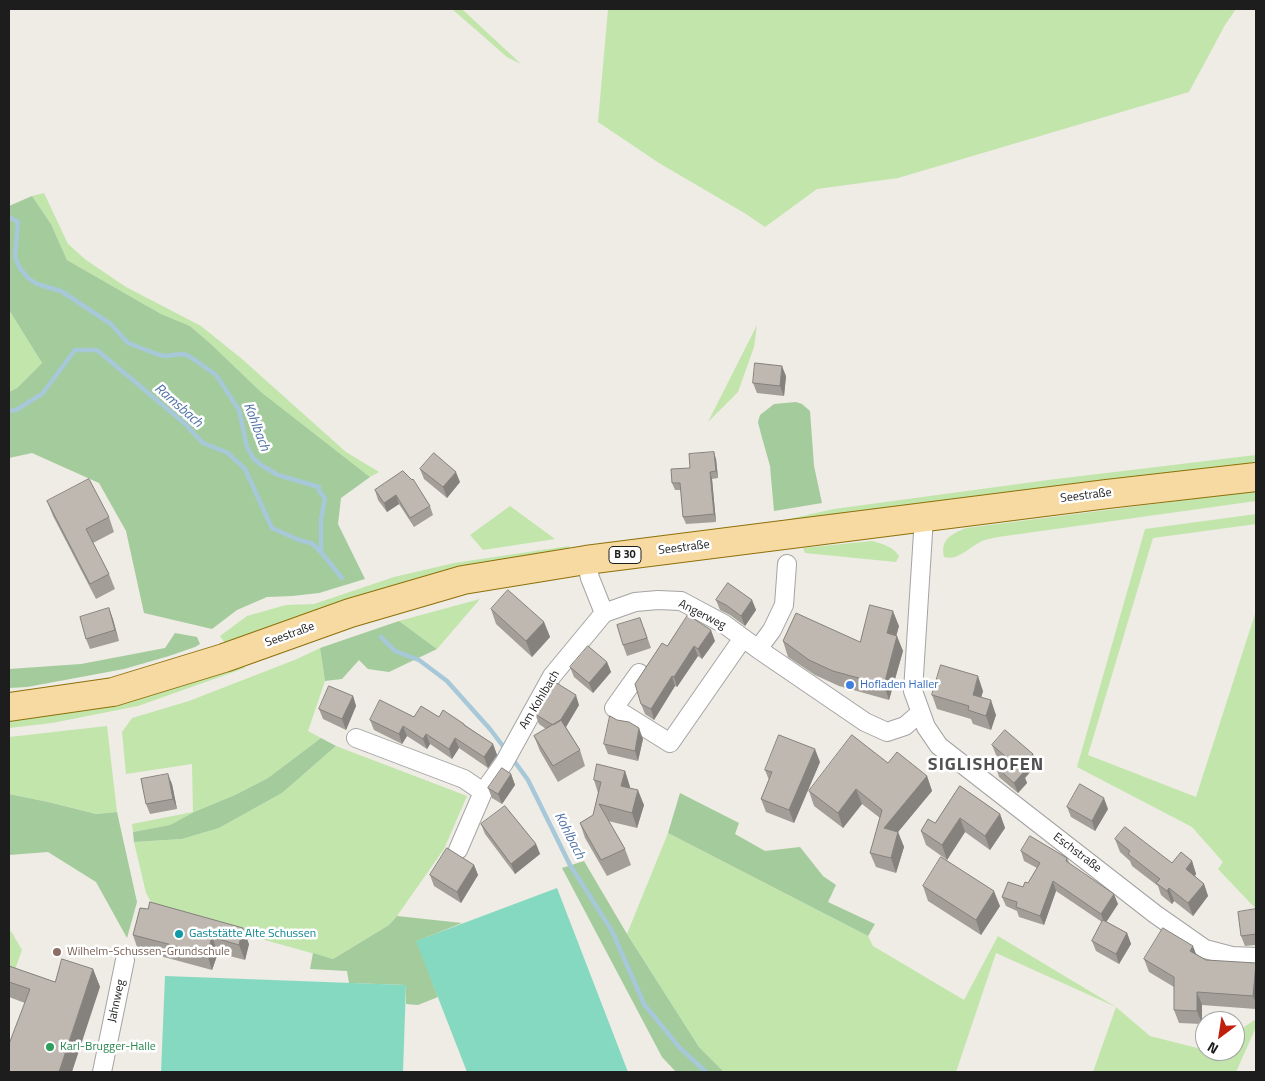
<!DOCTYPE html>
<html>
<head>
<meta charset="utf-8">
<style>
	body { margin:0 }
	#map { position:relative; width:1265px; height:1081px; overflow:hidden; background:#eeece4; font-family:"Titillium Web",sans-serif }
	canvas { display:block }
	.frame { position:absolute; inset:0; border:10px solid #1d1d1d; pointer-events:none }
	.north { position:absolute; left:1195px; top:1011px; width:50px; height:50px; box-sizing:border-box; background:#fff; border:1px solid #a5a5a5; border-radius:50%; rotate:211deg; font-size:14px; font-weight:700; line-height:20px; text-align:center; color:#1d1d1d }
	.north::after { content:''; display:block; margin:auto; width:18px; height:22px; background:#bf1f0c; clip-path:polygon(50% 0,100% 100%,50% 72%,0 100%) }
</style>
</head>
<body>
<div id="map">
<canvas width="1265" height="1081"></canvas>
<div class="frame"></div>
<div class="north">N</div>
</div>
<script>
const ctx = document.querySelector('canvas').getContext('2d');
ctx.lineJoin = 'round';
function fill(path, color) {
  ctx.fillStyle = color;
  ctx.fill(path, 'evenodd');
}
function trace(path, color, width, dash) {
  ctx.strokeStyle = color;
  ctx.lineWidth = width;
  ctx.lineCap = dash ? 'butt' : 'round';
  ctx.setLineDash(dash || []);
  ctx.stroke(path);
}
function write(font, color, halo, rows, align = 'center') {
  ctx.font = font + ' "Titillium Web",sans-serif';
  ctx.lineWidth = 5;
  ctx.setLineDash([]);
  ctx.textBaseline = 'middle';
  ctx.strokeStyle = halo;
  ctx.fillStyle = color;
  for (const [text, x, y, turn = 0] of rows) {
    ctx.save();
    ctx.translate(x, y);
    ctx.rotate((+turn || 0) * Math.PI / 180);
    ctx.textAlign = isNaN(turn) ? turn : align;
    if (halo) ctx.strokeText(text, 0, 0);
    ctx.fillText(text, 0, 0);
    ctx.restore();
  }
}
fill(new Path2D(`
	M452 9H462L521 64 507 57Z
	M608 9H1236L1225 25 1189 92 898 178 817 189 765 227 746 214 659 163 598 122Z
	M44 193 68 244 86 260 126 287 201 326 242 359 346 452 379 472 370 477 261 392 212 345 190 326 161 314 67 260 51 224 32 196Z
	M9 310 42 363 17 388 9 392Z
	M757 325 754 347 738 392 708 422Z
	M1256 455V466L795 519H789L834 509 1048 480Z
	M1256 491V501L998 537C993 538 987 539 982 541 969 547 959 561 944 557 940 539 952 534 966 528Z
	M510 506 555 539 483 550 470 535Z
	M1256 514V524L1153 538 1088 755 1196 797 1256 611V909L1218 869 1223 862 1192 827 1077 767 1145 529Z
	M872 541C883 544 892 546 899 556L896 562 805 553 803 548Z
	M569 546V554L227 646 220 636 247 616 286 605 314 604 394 577 454 563Z
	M480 599 437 649 399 621Z
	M320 648 325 681 308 731 321 738 268 778 235 795 194 812 170 825 133 832 132 824 193 812 192 764 126 774 122 732 132 718 189 701 297 659Z
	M243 663 245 668 138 706 52 723 9 728V717Z
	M107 726 117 812 96 814 48 802 9 794V737Z
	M336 746 467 796 444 849 397 916 389 925 333 959 164 912 151 902 146 893 134 842 182 839 219 828 282 793Z
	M668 833 868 936 873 946 964 1000 998 936 1116 1007 1150 1036 1205 1050V1051H1235V1033L1256 1019V1027L1236 1072H1093L1116 1007 996 953 956 1072H724L699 1047 627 934Z
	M11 931 22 950 10 983 9 982V932Z`), '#c2e5ac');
fill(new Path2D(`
	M32 196 51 224 67 260 161 314 190 326 212 345 261 392 370 477 341 498 338 524 365 579 319 593 292 596 267 597 237 610 212 629 144 613 126 531 99 483 32 453 9 458V392L17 388 42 363 9 310V206Z
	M796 402 802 404 810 411 814 466 822 503 774 511 770 466 761 434 758 422 760 415 774 404Z
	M399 621 437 649 389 672 368 669 359 660 342 679 325 681 320 648Z
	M175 633 197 637 200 644 195 647 169 656 124 669 27 687 9 688V669L81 664 165 648Z
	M321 738 336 746 282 793 219 828 182 839 134 842 133 832 170 825 194 812 235 795 268 778Z
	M680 793 739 823 735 834 765 851 800 847 823 876 836 885 828 902 875 924 868 936 668 833Z
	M9 794 48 802 96 814 117 812 137 902 127 938 96 882 48 852 9 855Z
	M584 861 627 934 699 1047 724 1072H676L662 1057 562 868Z
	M397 916 462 923 417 941 438 997 418 1005 406 1004V985L349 983 347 971 310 969 313 953 333 959 389 925Z`), '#a4cb9b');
fill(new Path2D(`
	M557 888 628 1072H467L416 941Z
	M165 976 406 985 403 1072H161Z`), '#86d9c1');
trace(new Path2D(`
	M9 217 18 222 15 257 20 268 28 278 37 284 61 291 111 324 128 343 159 355 166 356 181 354 187 355 195 360 216 375 239 410 247 447 253 458 261 465 278 475 319 487V491L325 498 321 519V552L342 578
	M9 411 16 410 42 394 75 350H97L184 423 203 443 228 453 245 469 272 528 299 540 311 543 321 552
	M381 637 395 651 419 660 447 681 490 729 506 750
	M512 758 528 780 570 865 612 931 644 1004 679 1047 706 1072`), '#a7c8d9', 4.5);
const street = new Path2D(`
	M924 517 913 691 926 727 939 746 1155 914 1205 949 1232 956 1256 957
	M586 560 590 578 604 613
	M604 613 635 602 658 600 681 601 724 624 758 649 865 722 887 732 905 726 920 713
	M758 649 772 630 784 605 787 564
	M639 673 614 708 670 743 743 638
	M356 738 464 779 483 792
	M458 850 483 792 504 763 552 676 604 613
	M102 1072 125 960`);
const primary = new Path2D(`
	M9 707 113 692 224 658 350 613 463 580 586 560 1107 494 1256 477`);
trace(street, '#a4a4a4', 20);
trace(primary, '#8e7009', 30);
trace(street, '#fff', 18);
trace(primary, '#f6daa1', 28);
fill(new Path2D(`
	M786 376 784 396 757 393 753 383Z
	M716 459 718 478 712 479 716 522 686 524 683 517 681 490H675L672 483 690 468Z
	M420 469 460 482 447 498 424 479Z
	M403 471 430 506 433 515 414 527 399 504 387 512 378 500 375 490Z
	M47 501 109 517 114 532 93 543 109 574 115 589 96 599 53 516Z
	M716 600H752L756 610 745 626 730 615 720 610Z
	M109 608 119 641 90 649 86 639Z
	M491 609 544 622 550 637 532 657 496 624Z
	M899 626 896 635 903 651 889 700 839 686 815 675 788 657 783 641 860 642Z
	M644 628 651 648 627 656 623 645Z
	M715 641 702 659 698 656 677 687 675 686 654 720 645 714 641 704 667 646Z
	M607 662 611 672 593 693 574 677 570 667Z
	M983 691 981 697 996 715 991 730 973 724 971 719 937 709 932 695Z
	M353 696 356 706 346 730 323 719 319 709Z
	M579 705 566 727 580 750 585 766 558 782 540 751 534 736 546 729 539 724 535 714Z
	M439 717 464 724 465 725 493 744 497 755 488 768 459 748 452 759 430 744 427 749 407 736 402 744 374 730 370 720Z
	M643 739 638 761 608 754 604 744Z
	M992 745 1033 754 1037 764 1025 778 1027 783 1018 793 999 777 996 767 1002 760 996 755Z
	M820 762 794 823 766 812 761 799 769 780 765 770Z
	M888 763 927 776 932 791 898 832 904 847 896 873 876 867 870 853 880 818 862 804 843 828 814 806 809 791Z
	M625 771 630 787V788L644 805 637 828 608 821 625 849 631 865 607 876 585 838 580 823 593 815 598 793 594 780Z
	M511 774 515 785 502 804 492 798 488 788Z
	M172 784 177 809 150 814 146 804Z
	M960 786 1000 814 1005 828 990 850 965 832 947 860 926 845 921 831 935 823Z
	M1067 807 1108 809 1095 831 1071 817Z
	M481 824 536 844 540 854 515 874 485 834Z
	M1115 839 1172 863 1192 861 1196 874 1195 876 1204 884 1208 896 1193 916 1174 901 1172 904 1161 895 1158 886 1132 866 1130 861 1120 852Z
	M1021 851 1067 858 1070 864 1118 904 1106 922 1127 933 1131 944 1119 964 1096 951 1092 941 1102 922 1056 891 1044 925 1019 917 1017 911 1006 906 1002 897 1023 887 1028 883 1037 868 1024 861Z
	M474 865 478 875 461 903 434 886 430 875Z
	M923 886 1000 906 981 935 928 901Z
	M140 908 249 944 245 960 218 953 212 970 138 950 133 935Z
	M1256 909V945L1245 946 1241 936Z
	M1197 955 1206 960 1256 965V1009L1202 1005V1024L1179 1023 1174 1010V987L1149 972 1144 959Z
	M9 966 55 982 93 969 100 987 25 1003 9 997Z`), '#a39e98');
fill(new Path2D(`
	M782 366 786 376 784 396 780 386Z
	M714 452 716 459 718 478 716 471Z
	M456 472 460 482 447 498 443 487Z
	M710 472 712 479 716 522 714 514Z
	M396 495 399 504 387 512 384 503Z
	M752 600 756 610 745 626 741 616Z
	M109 608 113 619 119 641 115 630Z
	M893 611 899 626 893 648 887 633Z
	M544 622 550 637 532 657 526 641Z
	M711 630 715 641 702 659 698 649Z
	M897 636 903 651 889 700 884 685Z
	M694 646 698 656 677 687 674 677Z
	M607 662 611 672 593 693 589 683Z
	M672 676 675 686 654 720 651 709Z
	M978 676 983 691 978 709 973 695Z
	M576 695 579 705 560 737 556 727Z
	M353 696 356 706 346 730 342 719Z
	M991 700 996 715 991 730 986 716Z
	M403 726 407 736 402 744 399 734Z
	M639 728 643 739 638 761 635 751Z
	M426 734 430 744 427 749 423 739Z
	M455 738 459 748 452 759 449 749Z
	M493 744 497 755 488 768 484 757Z
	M815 749 820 762 794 823 789 810Z
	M1033 754 1037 764 1025 778 1027 783 1018 793 1014 783 1020 770Z
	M625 771 630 787 627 801 621 786Z
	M168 774 172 784 177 809 173 799Z
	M511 774 515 785 502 804 498 794Z
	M927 776 932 791 898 832 904 847 896 873 891 858 884 828Z
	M856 789 862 804 843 828 838 813Z
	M638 790 644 805 637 828 632 813Z
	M1104 798 1108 809 1095 831 1092 821Z
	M1000 814 1005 828 990 850 985 836Z
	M960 818 965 832 947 860 942 845Z
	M536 844 540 854 515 874 511 864Z
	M1192 861 1196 874 1190 882 1186 869Z
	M474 865 478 875 461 903 457 892Z
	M1053 881 1056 891 1044 925 1040 916Z
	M1204 884 1208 896 1193 916 1188 903Z
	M1169 888 1174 901 1172 904 1167 891Z
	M994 891 1000 906 981 935 976 920Z
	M1114 894 1118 904 1105 924 1101 914Z
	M243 928 249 944 245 960 239 945Z
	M1127 933 1131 944 1119 964 1116 954Z
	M212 937 218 953 212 970 207 954Z
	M1193 946 1198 959 1190 951Z
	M1256 963V1004L1253 996Z
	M93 969 100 987 72 1072H59Z
	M1197 992 1202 1005V1024L1197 1011Z`), '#85817c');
const building = new Path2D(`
	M755 363 782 366 780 386 753 383Z
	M714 452 716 471 710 472 714 514 683 517 680 483H672L671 469 690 468 689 454Z
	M434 453 456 472 443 487 420 469Z
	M403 471 412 480 413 479 430 506 410 518 396 495 384 503 375 490Z
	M89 479 109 517 86 529 109 574 90 584 47 501Z
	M728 583 752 600 741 616 726 605 716 600Z
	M508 590 544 622 526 641 491 609Z
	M870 605 893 611 887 633 897 636 884 685 833 671 809 660 783 641 796 613 860 642Z
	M109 608 115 630 86 639 80 617Z
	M688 615 711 630 698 649 694 646 674 677 672 676 651 709 641 704 635 684 662 643 667 646Z
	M640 618 647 638 623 645 617 625Z
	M588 646 607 662 589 683 570 667Z
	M941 665 978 676 973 695 991 700 986 716 968 710 969 706 932 695Z
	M555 682 576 695 560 721 553 725 535 714Z
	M329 686 353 696 342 719 319 709Z
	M380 700 414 717 421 706 439 717 443 710 464 724V725L493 744 484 757 455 738 449 749 426 734 423 739 403 726 399 734 370 720Z
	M610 716 617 720 629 722 639 728 635 751 604 744Z
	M561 720 580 750 553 766 534 736Z
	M1005 730 1033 754 1020 770 1023 773 1014 783 996 767 1005 756 992 745Z
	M779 735 815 749 789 810 761 799 772 772 765 770Z
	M852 735 888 763 897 752 927 776 884 828 898 832 891 858 870 853 882 810 856 789 838 813 809 791Z
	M597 764 625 771 621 786 638 790 632 813 599 804 625 849 601 860 580 823 593 815 601 782 594 780Z
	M502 768 511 774 498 794 488 788Z
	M168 774 173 799 146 804 141 779Z
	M1080 784 1104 798 1092 821 1067 807Z
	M960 786 1000 814 985 836 960 818 942 845 921 831 928 819 935 823Z
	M505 806 536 844 511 864 481 824Z
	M1125 827 1172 863 1181 852 1192 861 1186 869 1204 884 1188 903 1169 888 1167 891 1156 883 1160 879 1128 854 1130 851 1115 839Z
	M1030 836 1067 858 1066 861 1114 894 1101 914 1053 881 1040 916 1016 907 1017 902 1002 897 1008 882 1023 887 1025 882 1028 883 1040 863 1021 851Z
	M447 848 474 865 457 892 430 875Z
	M941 857 994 891 976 920 923 886Z
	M150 902 243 928 239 945 212 937 207 954 133 935 140 908 148 909Z
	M1256 909V934L1241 936 1238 912Z
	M1103 920 1127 933 1116 954 1092 941Z
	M1163 928 1193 946 1190 951 1206 960 1256 963 1253 996 1197 992V1011L1174 1010V977L1144 959Z
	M62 959 93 969 59 1072H9V1044L30 989 9 982V966L55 982Z`);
fill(building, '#beb8b1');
trace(building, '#85817c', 1);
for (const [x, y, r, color] of [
	[850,685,5,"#3f7fe0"],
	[179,934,5,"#0f9aa8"],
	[57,952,5,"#8d6e63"],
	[50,1047,5,"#2e9e5b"]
]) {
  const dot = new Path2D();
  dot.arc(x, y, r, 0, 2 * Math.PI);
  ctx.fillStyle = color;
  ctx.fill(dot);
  trace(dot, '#fff', 2);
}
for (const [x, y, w] of [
	[625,555,32]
]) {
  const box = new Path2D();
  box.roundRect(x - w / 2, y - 8.5, w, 17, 4);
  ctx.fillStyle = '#fff';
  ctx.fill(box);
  trace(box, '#1d1d1d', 1);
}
write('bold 11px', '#1d1d1d', null, [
	["B 30",625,555]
]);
write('12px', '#1d1d1d', '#fff', [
	["Seestraße",1086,496,-7],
	["Seestraße",684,548,-7],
	["Angerweg",702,615,27],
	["Seestraße",290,635,-20],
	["Am Kohlbach",540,700,-59],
	["Eschstraße",1077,853,37],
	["Jahnweg",117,1001,-78]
]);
write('12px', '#366cbe', '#fff', [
	["Hofladen Haller",860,685]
], 'left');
write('12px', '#0d838f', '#fff', [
	["Gaststätte Alte Schussen",189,934]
], 'left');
write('12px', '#785e54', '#fff', [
	["Wilhelm-Schussen-Grundschule",67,952]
], 'left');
write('12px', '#27864d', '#fff', [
	["Karl-Brugger-Halle",60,1047]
], 'left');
write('italic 14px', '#5072a7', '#fff', [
	["Ramsbach",178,406,41],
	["Kohlbach",256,427,69],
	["Kohlbach",569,836,63]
]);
ctx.letterSpacing = '1px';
write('bold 18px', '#505050', '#fff', [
	["SIGLISHOFEN",986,766]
]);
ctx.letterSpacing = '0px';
</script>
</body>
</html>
